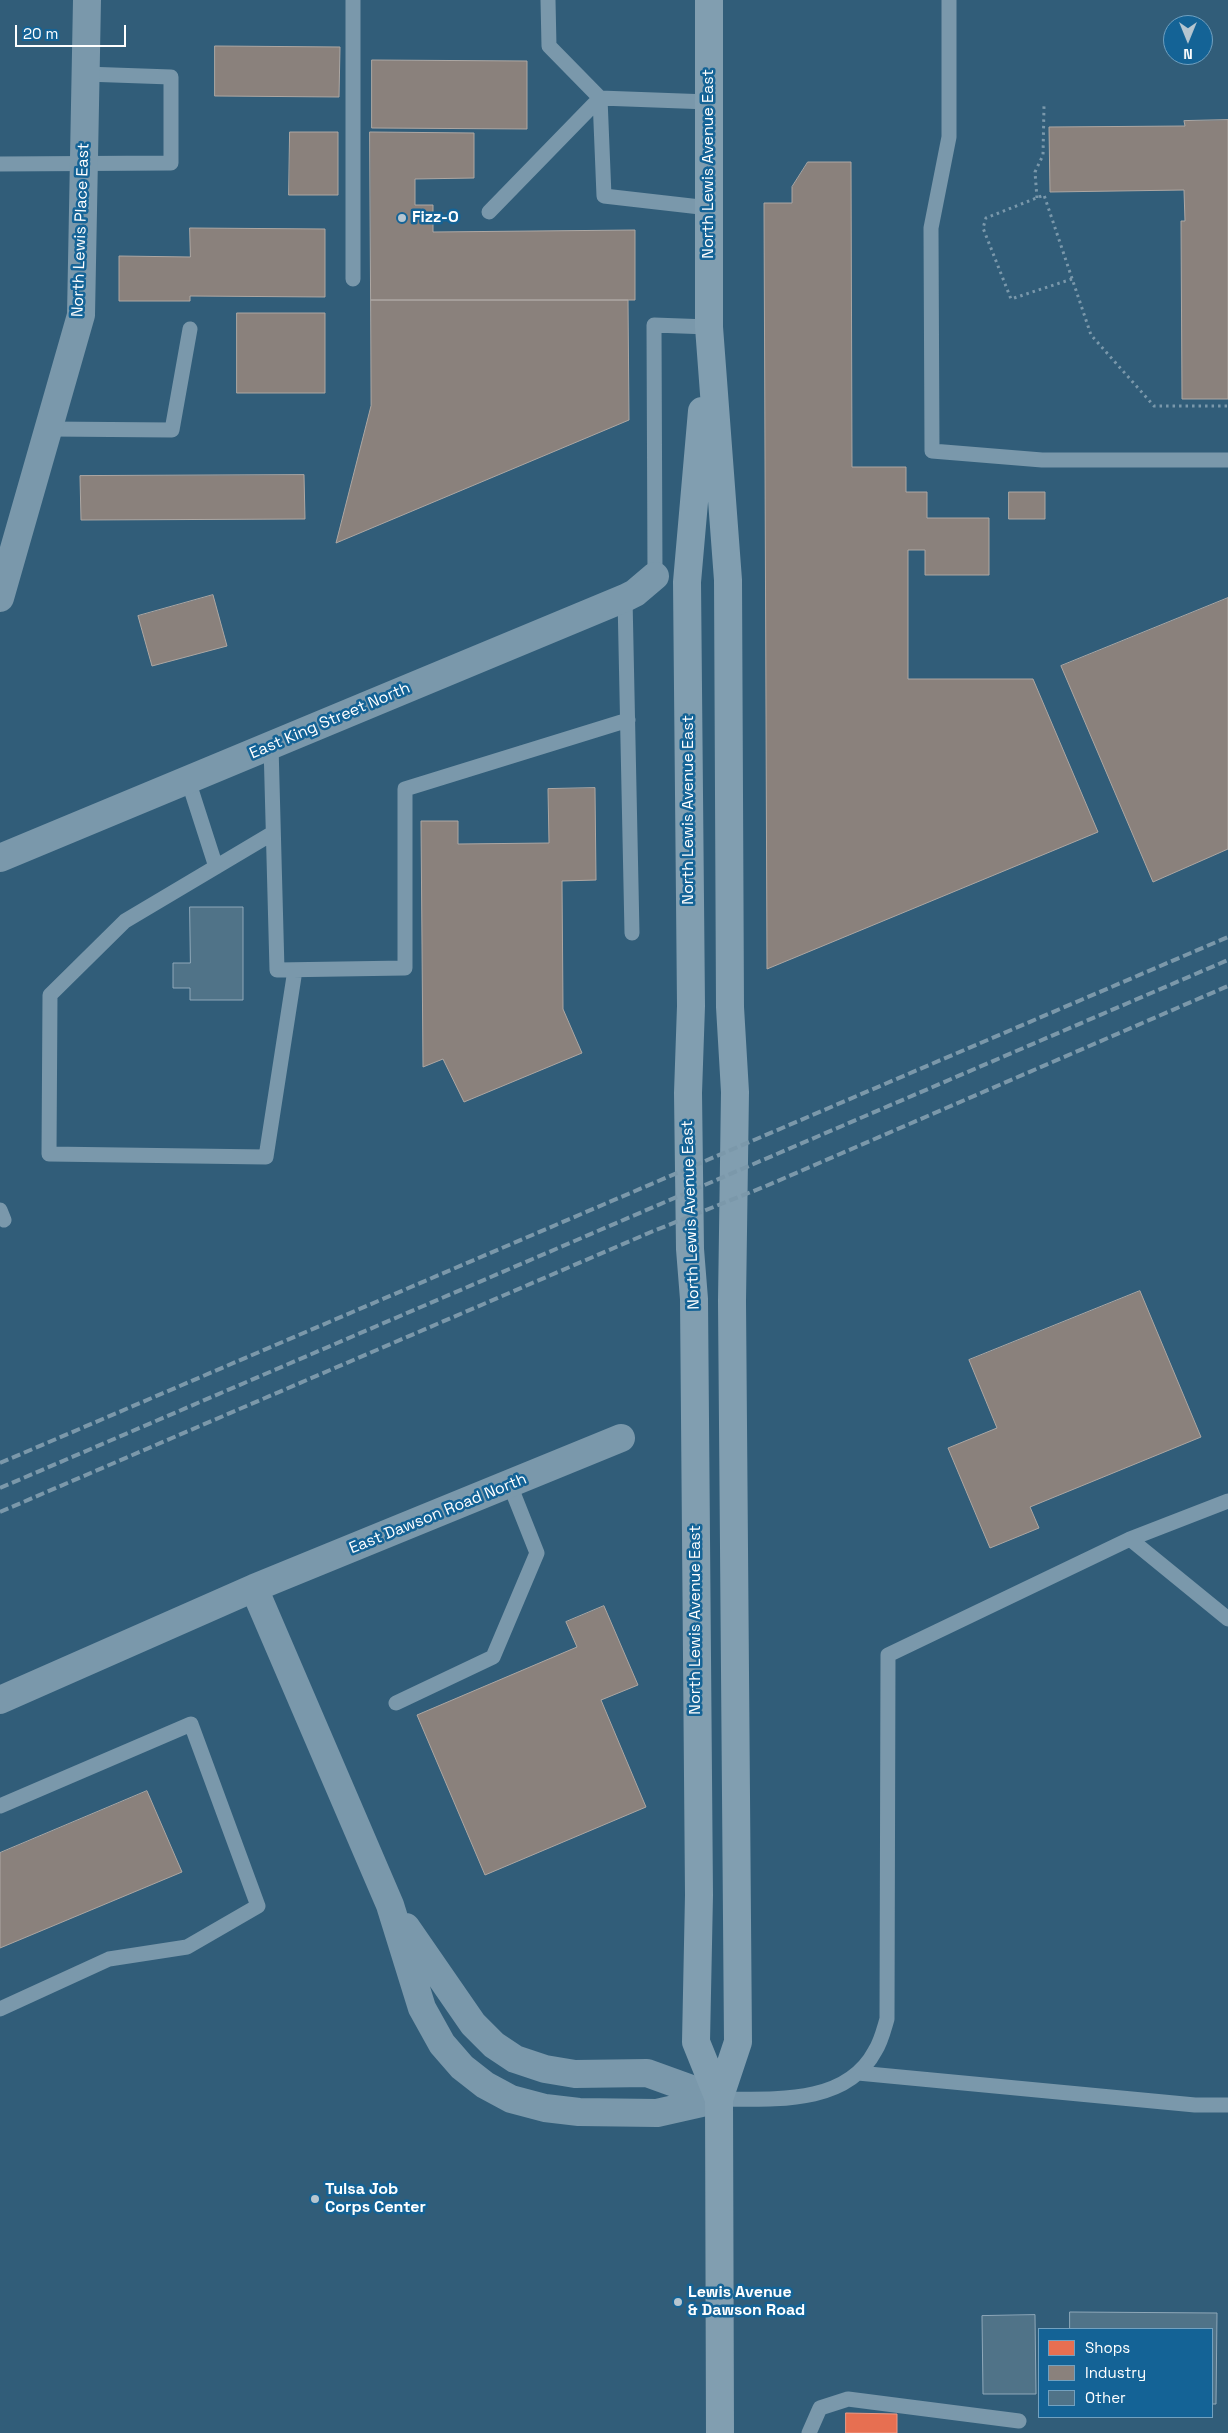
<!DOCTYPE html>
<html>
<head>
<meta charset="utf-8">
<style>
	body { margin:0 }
	#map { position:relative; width:1228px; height:2433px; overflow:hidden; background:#315d79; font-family:"Space Grotesk",sans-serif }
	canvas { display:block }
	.legend { position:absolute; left:1038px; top:2328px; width:175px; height:90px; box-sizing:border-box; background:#146396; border:1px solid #72a1c0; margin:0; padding:6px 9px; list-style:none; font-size:15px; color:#fff }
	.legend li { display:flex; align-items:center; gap:10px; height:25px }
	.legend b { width:25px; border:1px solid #72a1c0 }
	.north { position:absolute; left:1163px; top:15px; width:50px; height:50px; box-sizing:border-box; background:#146396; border:1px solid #72a1c0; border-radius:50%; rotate:180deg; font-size:14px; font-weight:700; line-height:20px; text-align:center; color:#fff }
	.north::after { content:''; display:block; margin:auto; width:18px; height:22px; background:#b7c6d0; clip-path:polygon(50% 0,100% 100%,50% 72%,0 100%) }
	.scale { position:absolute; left:15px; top:25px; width:111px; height:22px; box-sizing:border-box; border:2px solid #fff; border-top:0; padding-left:6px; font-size:15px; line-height:18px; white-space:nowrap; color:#fff; -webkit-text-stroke:4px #146396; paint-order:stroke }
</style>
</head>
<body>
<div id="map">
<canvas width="1228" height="2433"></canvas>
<ul class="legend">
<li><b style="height:14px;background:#e76f51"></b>Shops</li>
<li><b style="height:14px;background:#8a817c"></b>Industry</li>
<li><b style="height:14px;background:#507388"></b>Other</li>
</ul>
<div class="north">N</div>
<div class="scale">20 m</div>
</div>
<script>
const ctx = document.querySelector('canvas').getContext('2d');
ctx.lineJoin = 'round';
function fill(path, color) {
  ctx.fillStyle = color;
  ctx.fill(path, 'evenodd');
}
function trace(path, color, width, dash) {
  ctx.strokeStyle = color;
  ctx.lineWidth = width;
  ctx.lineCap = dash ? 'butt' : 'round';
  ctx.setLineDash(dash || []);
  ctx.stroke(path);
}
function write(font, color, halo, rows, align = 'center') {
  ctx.font = font + ' "Space Grotesk",sans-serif';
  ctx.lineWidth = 5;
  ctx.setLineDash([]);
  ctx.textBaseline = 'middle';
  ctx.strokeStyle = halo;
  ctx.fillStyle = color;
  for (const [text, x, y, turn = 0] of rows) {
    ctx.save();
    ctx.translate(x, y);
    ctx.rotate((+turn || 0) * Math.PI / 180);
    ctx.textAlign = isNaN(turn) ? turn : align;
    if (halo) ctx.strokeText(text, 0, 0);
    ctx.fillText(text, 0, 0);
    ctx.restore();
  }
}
const shops = new Path2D(`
	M846 2413 897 2414V2433H846Z`);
fill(shops, '#e76f51');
trace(shops, '#ee9a85', 1);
const industry = new Path2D(`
	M215 46 340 47 339 97 215 96Z
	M372 60 527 61V129L372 128Z
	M1228 120V399H1182L1181 221H1185L1184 190 1050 192 1049 127 1185 126 1184 121Z
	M290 132H338V195H289Z
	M370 132 474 133V178L415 179V205H433V232L635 230V300H371Z
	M808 162H851L852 467H906V492H927V518H989V575H925V550H908V679H1033L1098 832 767 969 764 203H792V187Z
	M190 228 325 229V297L190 296V301H119V256L190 257Z
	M371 300H628L629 420 336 543 371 406Z
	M237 313H325V393H237Z
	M304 475 305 519 81 520 80 476Z
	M1009 492H1045V519H1009Z
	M213 595 227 646 152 666 138 616Z
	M1228 598V849L1153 882 1061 666Z
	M595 788 596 880 562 881 563 1009 582 1053 464 1102 443 1059 423 1067 421 821H458V844L549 843 548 789Z
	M1140 1291 1201 1437 1030 1507 1039 1528 990 1548 948 1448 997 1428 969 1360Z
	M604 1606 638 1685 601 1700 646 1807 485 1875 417 1715 577 1647 566 1622Z
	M147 1791 182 1872 0 1948V1853Z`);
fill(industry, '#8a817c');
trace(industry, '#ada7a3', 1);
const building = new Path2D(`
	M190 907H243V1000H190V988H173V963H190Z
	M1070 2312 1217 2313 1216 2404H1212V2329H1070Z
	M1035 2315 1036 2394H983L982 2316Z`);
fill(building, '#507388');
trace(building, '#8fa8b9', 1);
trace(new Path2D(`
	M1037 198 1035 172 1043 155 1044 106
	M1072 279 1011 299 983 228 986 218 1044 195 1091 335 1154 406H1228`), '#7a98ab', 3, [2.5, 4]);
trace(new Path2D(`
	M353 0V279
	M548 0 549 46 600 98 604 196 709 208
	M949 0V137L931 228 932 451 1042 460H1228
	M0 164 171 163V77L85 74
	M489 212 600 98 709 102
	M49 429 172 430 190 329
	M655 576 654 325 709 327
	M625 598 632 933
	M271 745 277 970 405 968V789L628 720
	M188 780 216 867
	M273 833 125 921 50 995 49 1154 266 1157 295 970
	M0 1210 4 1220
	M1130 1539 1228 1619
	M396 1703 493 1657 537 1553 510 1485
	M0 1806 191 1724 258 1906 187 1947 109 1959 0 2009
	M858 2073 1195 2105H1228
	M719 2099C771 2099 846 2106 875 2051 881 2042 884 2029 887 2019L888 1655 1130 1539 1228 1501
	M809 2433 820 2408 848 2399 1019 2421`), '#7a98ab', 15);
trace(new Path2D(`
	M0 598 81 315 87 0
	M0 858 625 598 635 593 655 576
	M254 1588 390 1905 422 2008 442 2044 462 2067 485 2085 511 2099 545 2108 579 2112 657 2113 719 2099
	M0 1700 254 1588 621 1438
	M406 1927 473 2024 494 2045 515 2059 545 2069 575 2074 647 2073 719 2099`), '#7a98ab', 28);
trace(new Path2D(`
	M709 0V327L728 580 730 1007 735 1092 732 1301 738 2042 719 2099 720 2433
	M702 411 687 582 691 1006 688 1093 690 1249 694 1299 699 1895 696 2042 719 2099`), '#819eb0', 28);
trace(new Path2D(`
	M0 1463 1228 937
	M0 1488 1228 960
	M0 1512 651 1232 766 1186 1228 986`), '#7b98aa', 4, [9, 4]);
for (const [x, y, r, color] of [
	[402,218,5,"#b7c6d0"],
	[315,2199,5,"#b7c6d0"],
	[678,2302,5,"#b7c6d0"]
]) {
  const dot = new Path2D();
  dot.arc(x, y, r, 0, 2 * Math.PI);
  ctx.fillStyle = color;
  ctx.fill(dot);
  trace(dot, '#146396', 2);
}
write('16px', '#fff', '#146396', [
	["North Lewis Avenue East",709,164,-90],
	["North Lewis Place East",81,230,-88],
	["East King Street North",330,721,-23],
	["North Lewis Avenue East",689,810,-90],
	["North Lewis Avenue East",691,1215,-92],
	["East Dawson Road North",438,1514,-22],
	["North Lewis Avenue East",696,1620,-90]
]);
write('bold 16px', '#fff', '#146396', [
	["Fizz-O",412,218],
	["Tulsa Job",325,2190],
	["Corps Center",325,2208],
	["Lewis Avenue",688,2293],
	["& Dawson Road",688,2311]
], 'left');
</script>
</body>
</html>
